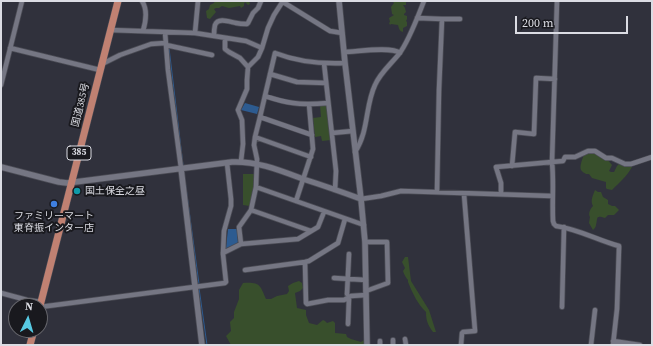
<!DOCTYPE html>
<html>
<head>
<meta charset="utf-8">
<style>
	body { margin:0 }
	#map { position:relative; width:653px; height:346px; overflow:hidden; background:#30313c; font-family:"Source Serif 4",serif }
	canvas { display:block }
	.frame { position:absolute; inset:0; border:2px solid #dbdce3; pointer-events:none }
	.north { position:absolute; left:8px; top:298px; width:40px; height:40px; box-sizing:border-box; background:#19191e; border:1px solid #67676d; border-radius:50%; rotate:5deg; font-size:11px; font-weight:700; line-height:16px; text-align:center; color:#dbdce3 }
	.north::after { content:''; display:block; margin:auto; width:14px; height:18px; background:#57c9e2; clip-path:polygon(50% 0,100% 100%,50% 72%,0 100%) }
	.scale { position:absolute; left:515px; top:16px; width:113px; height:18px; box-sizing:border-box; border:2px solid #dbdce3; border-top:0; padding-left:5px; font-size:12px; line-height:14px; white-space:nowrap; color:#dbdce3; -webkit-text-stroke:3px #19191e; paint-order:stroke }
</style>
</head>
<body>
<div id="map">
<canvas width="653" height="346"></canvas>
<div class="frame"></div>
<div class="north">N</div>
<div class="scale">200 m</div>
</div>
<script>
const ctx = document.querySelector('canvas').getContext('2d');
ctx.lineJoin = 'round';
function fill(path, color) {
  ctx.fillStyle = color;
  ctx.fill(path, 'evenodd');
}
function trace(path, color, width, dash) {
  ctx.strokeStyle = color;
  ctx.lineWidth = width;
  ctx.lineCap = dash ? 'butt' : 'round';
  ctx.setLineDash(dash || []);
  ctx.stroke(path);
}
function write(font, color, halo, rows, align = 'center') {
  ctx.font = font + ' "Source Serif 4","Noto Sans JP",serif';
  ctx.lineWidth = 4;
  ctx.setLineDash([]);
  ctx.textBaseline = 'middle';
  ctx.strokeStyle = halo;
  ctx.fillStyle = color;
  for (const [text, x, y, turn = 0] of rows) {
    ctx.save();
    ctx.translate(x, y);
    ctx.rotate((+turn || 0) * Math.PI / 180);
    ctx.textAlign = isNaN(turn) ? turn : align;
    if (halo) ctx.strokeText(text, 0, 0);
    ctx.fillText(text, 0, 0);
    ctx.restore();
  }
}
fill(new Path2D(`
	M215 1H249L250 4 248 5 245 2 244 4V6L241 8 240 6 229 8 222 6 219 8H216L214 9 216 12 210 19 207 18 206 11 209 9 210 5 214 3Z
	M382 1H407L406 2V5H403L405 8 406 12 404 14V15L407 16V19L406 21 407 22V26L403 28V32C399 31 399 28 398 25L391 24 390 25 389 23 390 22 389 18 394 15 392 14 391 7 394 3 393 2Z
	M325 104 327 106 331 140 322 141 321 136 315 137 313 118 321 117 320 105Z
	M585 153C596 153 606 156 612 165L609 171 611 172H614L617 166 619 164 630 166 632 167C627 176 619 183 612 190L607 189 606 188V182L592 178 589 174H586C585 173 582 172 581 170 579 166 583 157 585 153Z
	M243 174H254V187L250 206 243 205Z
	M595 190 598 192H601L603 197 608 200V204L612 206H615L619 210 614 215H608L605 218C595 215 598 218 596 225 596 227 594 229 593 230L589 223 590 217C588 214 590 209 593 206 590 201 593 195 595 190Z
	M405 257H408L411 281 429 310 436 332H433C428 325 426 321 426 312 418 305 412 292 408 282V280C406 278 404 274 403 271L405 268 402 262Z
	M299 281 302 283 303 288 300 291 295 293 297 308 306 310V315L309 323 317 325 323 320 325 321 327 323 333 321 335 323V333L346 334 347 337 351 339 361 342 364 340 365 345H231L226 336 231 331 230 322 234 318V312L239 299V290L243 283C260 282 260 285 266 299H271L277 296 287 294 289 291 288 286 293 283Z`), '#384f2c');
fill(new Path2D(`
	M245 103 259 107 257 114 241 110Z
	M228 229H237L238 242 237 244 227 248H226Z`), '#2d5b90');
trace(new Path2D(`
	M169 48 183 165
	M184 173 199 284
	M199 288 207 345`), '#2d5b90', 1);
const minor = new Path2D(`
	M142 1C148 10 146 21 143 31
	M557 1 552 162C554 182 552 201 553 221L554 224 556 226C578 229 597 240 619 246V248L617 309 613 345
	M283 2 330 31 342 33
	M417 18 442 19 439 90 437 192
	M442 19H460
	M110 30 195 33 246 41 262 48 268 28 274 15 283 1
	M165 32 168 70 181 168
	M195 33 198 1
	M214 36C214 33 214 29 215 25 218 17 230 22 236 23 240 24 243 24 247 24L248 23 253 13 258 8 261 1
	M225 39V49L229 52 240 58 248 67 247 80V89L238 110 242 120 243 144 241 161
	M166 45 212 55
	M10 48 100 70
	M344 52C356 52 391 46 400 53
	M324 63 336 171 335 190
	M102 64 120 55 151 44 165 43
	M248 67 258 57 262 48
	M270 74 297 82 326 83
	M1 85 22 1
	M265 96C274 99 283 102 293 103 305 105 317 104 328 103
	M260 117 312 135
	M332 133 353 131
	M255 137 311 157
	M355 152C369 131 365 106 375 85 380 73 391 64 399 54 409 41 418 16 424 1
	M512 166 515 132 534 134V133L536 78 555 79
	M256 187 364 225
	M501 194V183L496 167 563 161 565 157H575L588 151H595L606 158H612L625 164H631L652 157
	M361 199 381 196 401 191 552 196
	M296 201 313 149 309 104
	M251 210 311 231
	M324 212 318 227 298 239 241 244 239 227 251 210 256 187 257 159 254 145 255 137 260 117 275 53C298 62 321 64 345 63
	M365 242H387L388 283 366 291
	M223 253 241 244
	M305 262 306 303 307 304 328 300H344L351 296 366 295
	M245 270 305 262 309 261 338 243 345 219
	M334 278 366 280
	M1 293 27 300 41 302
	M347 294 349 254
	M40 307 225 283 226 282 223 254 224 231 231 206V199L227 163
	M562 307 564 227
	M348 324 349 298
	M405 339 406 345
	M393 340V345
	M380 341V345
	M613 341 640 345
	M461 345 462 333 463 332 475 331 464 194
	M591 345 595 310`);
const tertiary = new Path2D(`
	M339 1 345 63 361 199 365 242 367 345
	M1 167 59 182 67 183 232 162C257 161 279 170 303 179 322 185 342 192 361 199
	M181 168 202 345`);
const trunk = new Path2D(`
	M40 306 118 1
	M30 345 34 330`);
trace(minor, '#4b4c55', 6);
trace(tertiary, '#4b4c55', 7);
trace(trunk, '#4b4c55', 8);
trace(minor, '#757683', 4.5);
trace(tertiary, '#757683', 5.5);
trace(trunk, '#c08172', 7);
for (const [x, y, r, color] of [
	[77,191,4,"#0f9aa8"],
	[54,204,4,"#3f7fe0"]
]) {
  const dot = new Path2D();
  dot.arc(x, y, r, 0, 2 * Math.PI);
  ctx.fillStyle = color;
  ctx.fill(dot);
  trace(dot, '#19191e', 1.5);
}
for (const [x, y, w] of [
	[79,153,24]
]) {
  const box = new Path2D();
  box.roundRect(x - w / 2, y - 7, w, 14, 3);
  ctx.fillStyle = '#19191e';
  ctx.fill(box);
  trace(box, '#dbdce3', 1);
}
write('bold 9px', '#dbdce3', null, [
	["385",79,153]
]);
write('10px', '#dbdce3', '#19191e', [
	["国道385号",81,105,-76]
]);
write('10px', '#dbdce3', '#19191e', [
	["国土保全之昼",85,191],
	["ファミリーマート",54,216,"center"],
	["東脊振インター店",54,228,"center"]
], 'left');
</script>
</body>
</html>
